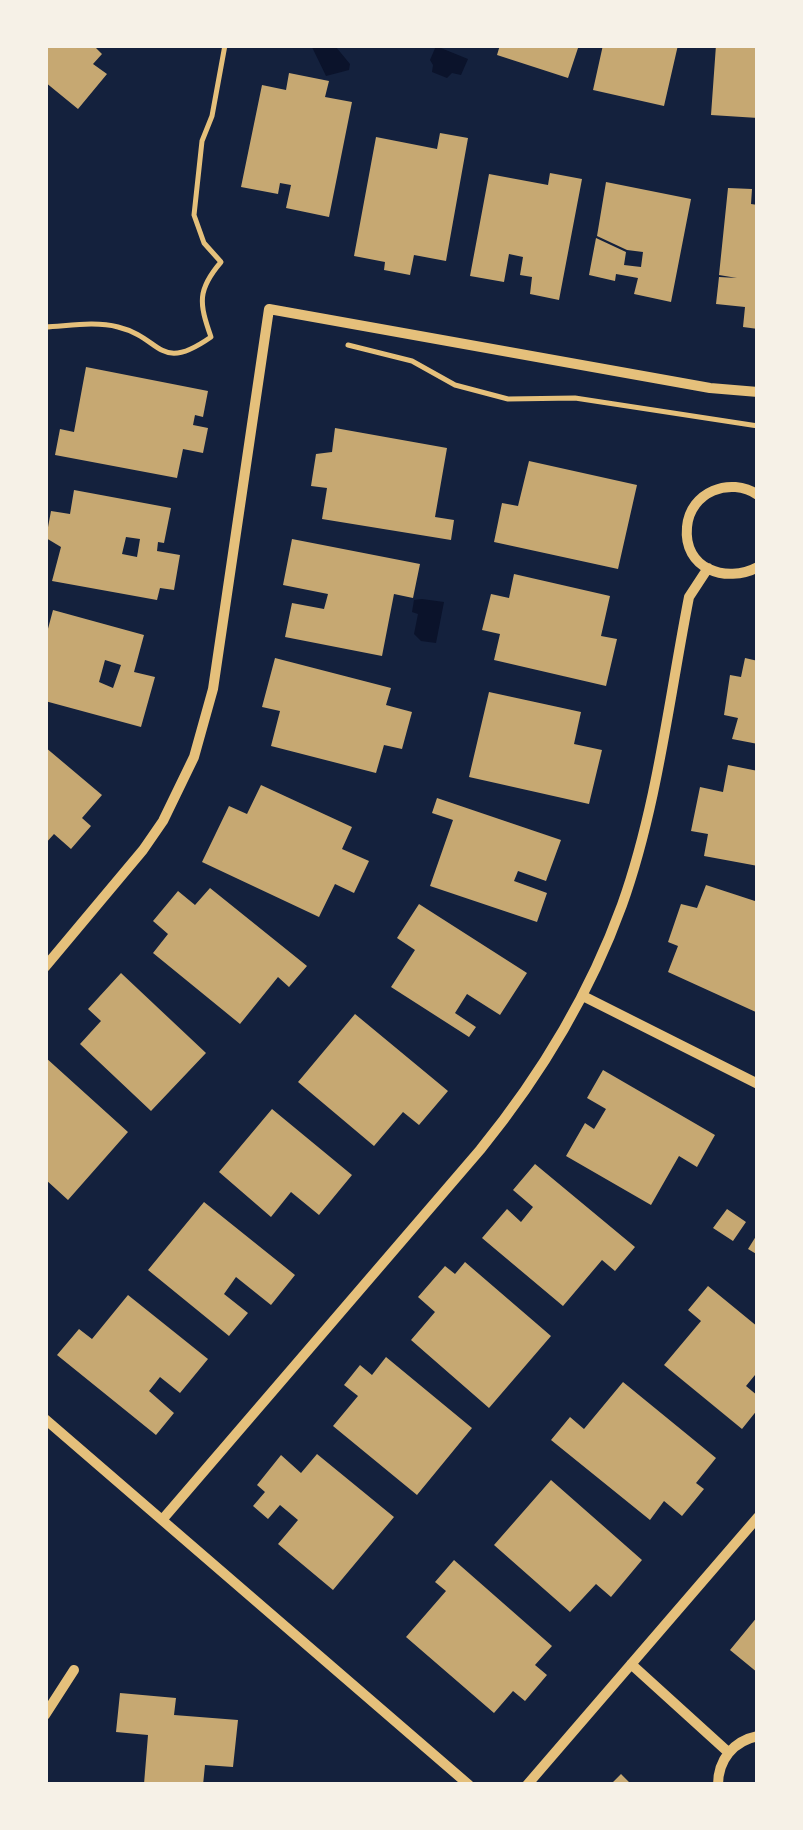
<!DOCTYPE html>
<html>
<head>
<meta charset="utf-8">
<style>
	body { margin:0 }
	#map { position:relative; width:803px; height:1830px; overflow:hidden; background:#14213d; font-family:Jost,sans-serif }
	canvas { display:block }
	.frame { position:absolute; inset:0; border:48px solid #f6f1e7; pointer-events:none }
</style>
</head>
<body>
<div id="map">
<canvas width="803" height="1830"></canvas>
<div class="frame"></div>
</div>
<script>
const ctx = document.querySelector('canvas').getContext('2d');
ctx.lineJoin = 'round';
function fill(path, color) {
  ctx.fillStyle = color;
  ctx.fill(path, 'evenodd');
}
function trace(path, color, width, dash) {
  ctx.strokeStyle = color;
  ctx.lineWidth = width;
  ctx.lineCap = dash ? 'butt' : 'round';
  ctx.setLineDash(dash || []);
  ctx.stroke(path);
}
fill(new Path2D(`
	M311 45 336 47 350 64 349 70 326 76Z
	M436 46 468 59 461 75 452 73 447 78 432 72 433 65 430 60Z
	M422 599 444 602 436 643 421 641 414 634 418 614 412 612 414 600Z`), '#0b132b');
fill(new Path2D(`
	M45 45H98L96 48 102 54 93 64 107 74 78 109 45 82Z
	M500 45H579L568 78 497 55Z
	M603 45H678L664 106 593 90Z
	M716 45H758V118L711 115Z
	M289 73 329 81 325 97 352 102 329 217 286 208 291 185 280 183 278 194 241 187 262 85 286 90Z
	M440 133 468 138 446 261 414 255 410 275 384 270 385 262 354 256 376 137 437 149Z
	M550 173 582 179 559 300 530 294 532 277 520 275 523 257 509 254 504 282 470 276 489 174 548 185Z
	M606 182 691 199 671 302 634 294 638 278 616 274 615 281 589 275 596 238 626 252 624 265 641 267 643 252 627 250 597 236Z
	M728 188 752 189 751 204 758 205V329L743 327 745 307 716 304 719 277 737 278 719 275Z
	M86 367 208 391 203 417 195 415 193 425 208 428 203 453 183 449 177 478 55 455 60 429 74 432Z
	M335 428 447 448 435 517 454 520 451 540 322 519 327 488 311 486 316 454 332 452Z
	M529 461 637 485 618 569 494 542 502 503 518 506Z
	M74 490 171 508 164 543 158 542 157 551 180 555 174 590 160 588 157 600 52 581 61 547 46 538 51 511 70 514ZM126 537 140 539 137 557 122 554Z
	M292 539 420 564 413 598 394 594 382 656 285 637 292 603 324 609 328 594 283 585Z
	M514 574 610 596 601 636 617 639 606 686 494 660 500 634 482 630 491 594 509 598Z
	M53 610 144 635 134 672 155 677 141 727 45 701V640ZM105 660 121 665 113 688 99 682Z
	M275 658 391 688 386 705 412 712 402 749 384 745 376 773 271 746 280 711 262 707Z
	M745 658 758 661V744L732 739 738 718 724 715 730 675 741 677Z
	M489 692 581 712 574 744 602 750 589 804 469 777Z
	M45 747 102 795 82 818 91 826 71 849 54 834 45 844Z
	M728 765 758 771V866L704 856 708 834 691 831 700 787 723 792Z
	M261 785 352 827 342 849 369 861 354 893 335 884 319 917 202 862 229 806 247 814Z
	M437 798 561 840 546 881 518 871 514 881 547 893 537 922 430 886 453 820 432 813Z
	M706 885 758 902V1013L668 972 678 946 668 942 681 904 697 908Z
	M210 888 307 966 289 987 278 977 240 1024 153 953 168 934 153 921 178 891 195 905Z
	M419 904 527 973 500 1015 467 994 455 1013 476 1027 469 1037 391 987 415 950 397 938Z
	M121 973 206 1053 151 1111 80 1044 101 1021 88 1009Z
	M355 1014 448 1091 419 1125 403 1112 374 1146 298 1082Z
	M45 1057 128 1132 68 1200 45 1179Z
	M603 1070 715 1135 697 1167 679 1156 651 1205 566 1156 585 1123 594 1129 606 1109 587 1098Z
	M272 1109 352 1175 319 1215 291 1192 271 1217 219 1172Z
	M535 1164 635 1247 615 1271 602 1260 563 1306 482 1238 507 1209 521 1222 533 1207 513 1190Z
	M204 1202 295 1275 271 1305 236 1277 224 1294 248 1313 229 1336 148 1270Z
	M727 1209 746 1222 733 1241 713 1228Z
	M758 1233V1255L748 1249Z
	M465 1262 551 1336 489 1408 411 1340 435 1312 418 1297 445 1266 455 1274Z
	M708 1286 758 1327V1377L755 1375 746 1386 758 1396V1409L742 1429 664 1365 701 1321 688 1310Z
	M128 1295 208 1359 180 1393 160 1377 149 1391 174 1413 156 1435 57 1355 79 1329 92 1339Z
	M386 1357 472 1428 417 1495 333 1426 358 1396 344 1385 360 1365 372 1375Z
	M623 1382 716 1458 696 1483 704 1489 682 1516 664 1501 650 1520 551 1440 570 1417 584 1429Z
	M317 1454 394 1517 333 1590 278 1544 298 1520 280 1505 268 1519 253 1506 265 1492 257 1485 281 1455 301 1473Z
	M551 1480 642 1560 611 1597 596 1584 570 1612 494 1545Z
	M454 1560 552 1646 535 1665 547 1675 525 1701 513 1691 494 1713 406 1637 446 1591 435 1582Z
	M758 1616V1673L730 1650Z
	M120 1693 176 1698 174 1715 238 1720 233 1767 205 1765 203 1785 144 1784 148 1735 116 1732Z
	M621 1774 632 1785H610Z`), '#c6a872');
trace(new Path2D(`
	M45 327C68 326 95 321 118 327 163 338 158 374 211 337 199 303 197 290 221 262L204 243 194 215 202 141 212 116 225 45
	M348 345 412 361 455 385 508 399 575 398 758 426`), '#e5c07b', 5);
trace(new Path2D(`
	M758 495C730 476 690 492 687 527 683 569 726 584 758 567
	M45 967 143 850 163 821 194 757 213 689 269 309 710 388 758 392
	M583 996 758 1084
	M45 1419 469 1785
	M162 1520 480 1150C541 1075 589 996 622 905 657 807 669 699 689 597L708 568
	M631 1664 728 1752
	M45 1715 74 1670
	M527 1785 758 1517
	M718 1785C718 1760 733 1741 758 1736`), '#e5c07b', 10);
</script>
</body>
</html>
